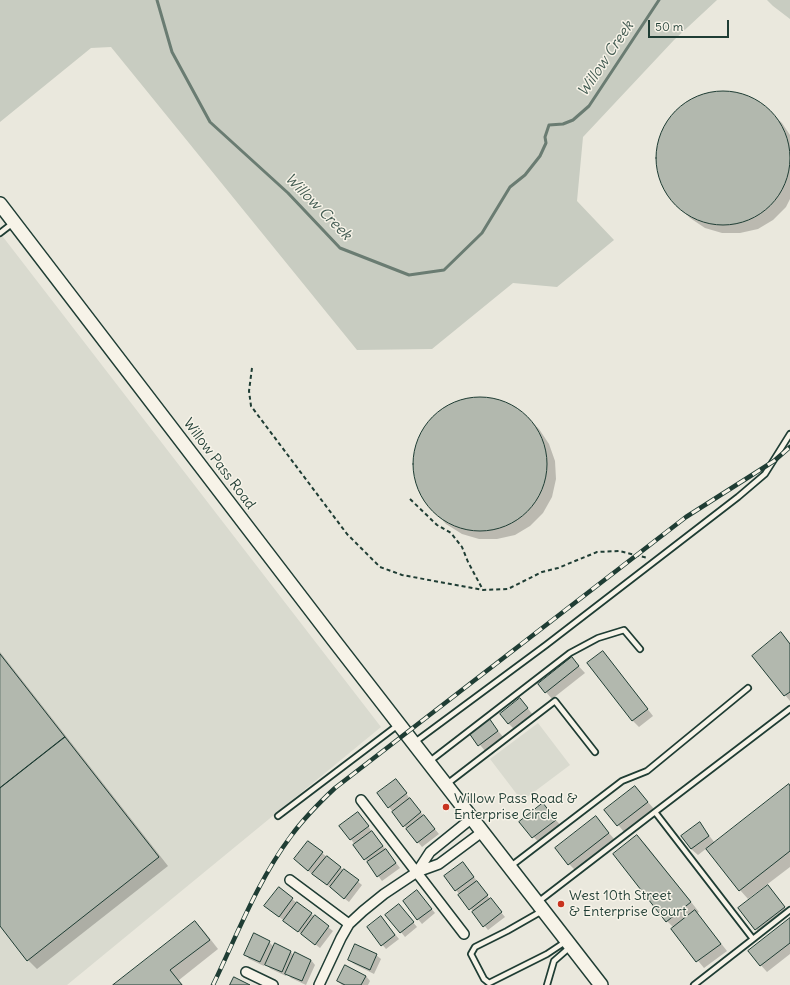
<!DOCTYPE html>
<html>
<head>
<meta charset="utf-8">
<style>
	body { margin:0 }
	#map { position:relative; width:790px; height:985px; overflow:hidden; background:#eae8dd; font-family:Delius,sans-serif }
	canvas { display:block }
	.scale { position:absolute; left:648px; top:20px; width:81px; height:18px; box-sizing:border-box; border:2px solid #1f3d34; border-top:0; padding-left:5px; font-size:12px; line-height:14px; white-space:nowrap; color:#1f3d34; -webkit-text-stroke:3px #f7f3e8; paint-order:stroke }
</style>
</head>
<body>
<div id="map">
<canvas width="790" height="985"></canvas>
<div class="scale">50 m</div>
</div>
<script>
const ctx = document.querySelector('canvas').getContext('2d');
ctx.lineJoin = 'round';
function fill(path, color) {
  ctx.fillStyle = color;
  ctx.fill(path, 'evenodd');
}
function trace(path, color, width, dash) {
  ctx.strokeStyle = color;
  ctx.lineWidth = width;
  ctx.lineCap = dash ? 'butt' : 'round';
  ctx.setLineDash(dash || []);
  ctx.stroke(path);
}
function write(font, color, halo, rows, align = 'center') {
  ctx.font = font + ' Delius,sans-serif';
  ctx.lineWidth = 3;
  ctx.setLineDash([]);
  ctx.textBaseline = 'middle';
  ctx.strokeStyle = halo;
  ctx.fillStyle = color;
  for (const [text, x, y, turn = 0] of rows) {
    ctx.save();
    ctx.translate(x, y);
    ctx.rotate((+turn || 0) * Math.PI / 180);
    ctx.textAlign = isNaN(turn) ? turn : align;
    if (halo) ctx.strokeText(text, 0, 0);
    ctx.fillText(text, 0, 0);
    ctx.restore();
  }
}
fill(new Path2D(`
	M0 233 381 727 67 985H0Z
	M538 723 570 765 522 801 490 759Z`), '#d9dacf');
fill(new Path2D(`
	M0 0H717L674 40 583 137 577 201 614 240 557 287 513 283 432 349 357 350 111 47 91 48 0 122Z
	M767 0H790V19L773 6Z`), '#c8ccc1');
fill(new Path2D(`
	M724 91 742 94 758 101 782 123 790 135V199L786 207 773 220 758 229 740 233H722L705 228 690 218 668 195 660 178 656 161 658 142 664 126 675 111 689 100 706 93Z
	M481 397 499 400 515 407 529 419 539 429 549 444 555 461 556 479 552 497 543 513 530 526 515 535 497 539H479L462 534 446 524 425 501 417 484 413 467 415 449 421 432 432 417 446 406 463 399Z
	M781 634 790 643V701L753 656Z
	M0 652 168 866 37 969 28 960 0 924Z
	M603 652 609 659 653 716 639 727 633 721 589 663Z
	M572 659 585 673 552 699 546 692Z
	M526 706 533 715 515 730 508 723Z
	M489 720 504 738 486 752 470 733Z
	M400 784 410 799 439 834 422 847 389 807Z
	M635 787 654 809 624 832 606 810Z
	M790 787V867L748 899 740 890 707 848 698 855 691 849 700 824 715 843Z
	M543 805 562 827 540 844 521 822Z
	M358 813 400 868 382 881 341 826Z
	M596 818 615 840 575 870 569 864Z
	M637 836 646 845 699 912 697 913 727 951 704 968 672 929 674 928 667 921Z
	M322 853 362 885 349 902 299 864Z
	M467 868 477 881 476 882 505 917 488 930 456 890Z
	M279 889 333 931 320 948 270 910Z
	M774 893 790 914 762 936 756 929Z
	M421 896 435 913 422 924 404 902Z
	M399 905 417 927 405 937 387 915Z
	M790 920V954L767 972 749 952Z
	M195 922 204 931 218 949 179 980 183 985H115Z
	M385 922 399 939 386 949 368 928Z
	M269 942 274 947 275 945 291 952 294 956 311 960 315 965 306 985 291 978 287 974 286 976 271 969 265 964 264 966 249 959 245 954Z
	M376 955 381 959 374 974 354 964 349 960Z
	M366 976 370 981 368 985H342L338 981Z`), '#0003');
trace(new Path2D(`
	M157 0 172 52 210 122 288 193 340 248 409 275 444 270 482 233 510 187 525 175 540 156 546 143 545 137 549 125 563 124 573 120 589 106 659 0`), '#6a7c72', 3);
const building = new Path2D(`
	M656 158a67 67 0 1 1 134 0a67 67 0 1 1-134 0Z
	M413 464a67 67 0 1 1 134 0a67 67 0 1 1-134 0Z
	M781 632 790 644V692L784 696 752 656Z
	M603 651 648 709 632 721 587 663Z
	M0 654 65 737 0 788Z
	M572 657 579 666 545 693 538 684Z
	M520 698 528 708 508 724 500 714Z
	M489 718 498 731 478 746 469 733Z
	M65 737 159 857 27 961 0 926V788Z
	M396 779 407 793 388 808 377 793Z
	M789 784 790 786V851L739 891 706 849Z
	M635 786 648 802 617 826 604 810Z
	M410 798 421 812 403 827 392 812Z
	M543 803 556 820 532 838 519 822Z
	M358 812 369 826 350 840 339 826Z
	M424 815 435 829 417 843 406 829Z
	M596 816 609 833 568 865 555 848Z
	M700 822 709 836 691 849 681 836Z
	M372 831 383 846 364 860 353 845Z
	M637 835 691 902 666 922 613 854Z
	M308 841 323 852 308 871 294 859Z
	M386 849 396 863 377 877 367 862Z
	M327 856 341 867 327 885 312 874Z
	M463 862 474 877 455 891 444 876Z
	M344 869 359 880 344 899 330 887Z
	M477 881 488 895 469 910 458 895Z
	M768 885 785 907 755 930 738 908Z
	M279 887 293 898 279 917 264 906Z
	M417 890 432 909 417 920 403 901Z
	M491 898 502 912 483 927 472 912Z
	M297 902 312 913 298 932 283 921Z
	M399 904 414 922 400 933 385 915Z
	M695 910 721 944 696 962 671 929Z
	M315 915 329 926 315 945 301 934Z
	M381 916 395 935 381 946 367 927Z
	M790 918V943L760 966 748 951Z
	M195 921 210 940 170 970 182 985H113Z
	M254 933 270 941 260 962 244 955Z
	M275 943 291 951 282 972 265 965Z
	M355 944 377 954 370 970 348 960Z
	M295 952 311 960 302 981 285 974Z
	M345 965 366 976 361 985H345L337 981Z
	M234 977 250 985H230Z`);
fill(building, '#b2b8ae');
trace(building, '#1f3d34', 1);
const service = new Path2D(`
	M0 233 13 223
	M415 742 546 645 738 497 765 474 790 434
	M430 761 570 653 598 638 624 630 640 649
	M447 784 555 701 595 752
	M655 812 790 709
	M278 816 398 725
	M511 866 622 781 647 771 748 688
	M538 902 655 812 753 939 694 985
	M542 911 507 931 475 947 471 954 484 979 489 983 547 954 565 942
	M753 939 790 910
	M547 985 554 961 570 947`);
const minor = new Path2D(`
	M361 800 464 934
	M417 872 430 852 472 818
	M290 880 349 924
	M246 972 273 985
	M319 985 341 938 349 924 363 911 384 894 417 872 439 864 482 832`);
const secondary = new Path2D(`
	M0 204 336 643 601 985`);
trace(service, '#1f3d34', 8);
trace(minor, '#1f3d34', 12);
trace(secondary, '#1f3d34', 16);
trace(new Path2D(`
	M252 368 249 391 251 406 347 534 380 567 402 575 483 590 508 589 542 572 558 568 597 552 619 551 648 558
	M410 499 437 525 451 533 462 547 468 562 483 590`), '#1f3d34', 2, [4, 3]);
trace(service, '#f7f3e8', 4.5);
trace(minor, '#f7f3e8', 9);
trace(secondary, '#f7f3e8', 13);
const rail = new Path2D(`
	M213 985C237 935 258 880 291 836 304 818 319 803 335 788L686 517 774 461 790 447`);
trace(rail, '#1f3d34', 4.5);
trace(rail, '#f7f3e8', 3, [9]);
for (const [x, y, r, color] of [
	[446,807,4,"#c8321e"],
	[561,904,4,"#c8321e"]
]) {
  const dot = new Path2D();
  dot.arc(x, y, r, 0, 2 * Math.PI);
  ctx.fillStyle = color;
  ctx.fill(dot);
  trace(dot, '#f7f3e8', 1.5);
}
write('14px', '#1f3d34', '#f7f3e8', [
	["Willow Pass Road",219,464,53]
]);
write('14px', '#1f3d34', '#f7f3e8', [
	["Willow Pass Road &",454,799],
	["Enterprise Circle",454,815],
	["West 10th Street",569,896],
	["& Enterprise Court",569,912]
], 'left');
write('italic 15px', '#445c53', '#f7f3e8', [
	["Willow Creek",606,59,-56],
	["Willow Creek",318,207,45]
]);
</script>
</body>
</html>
